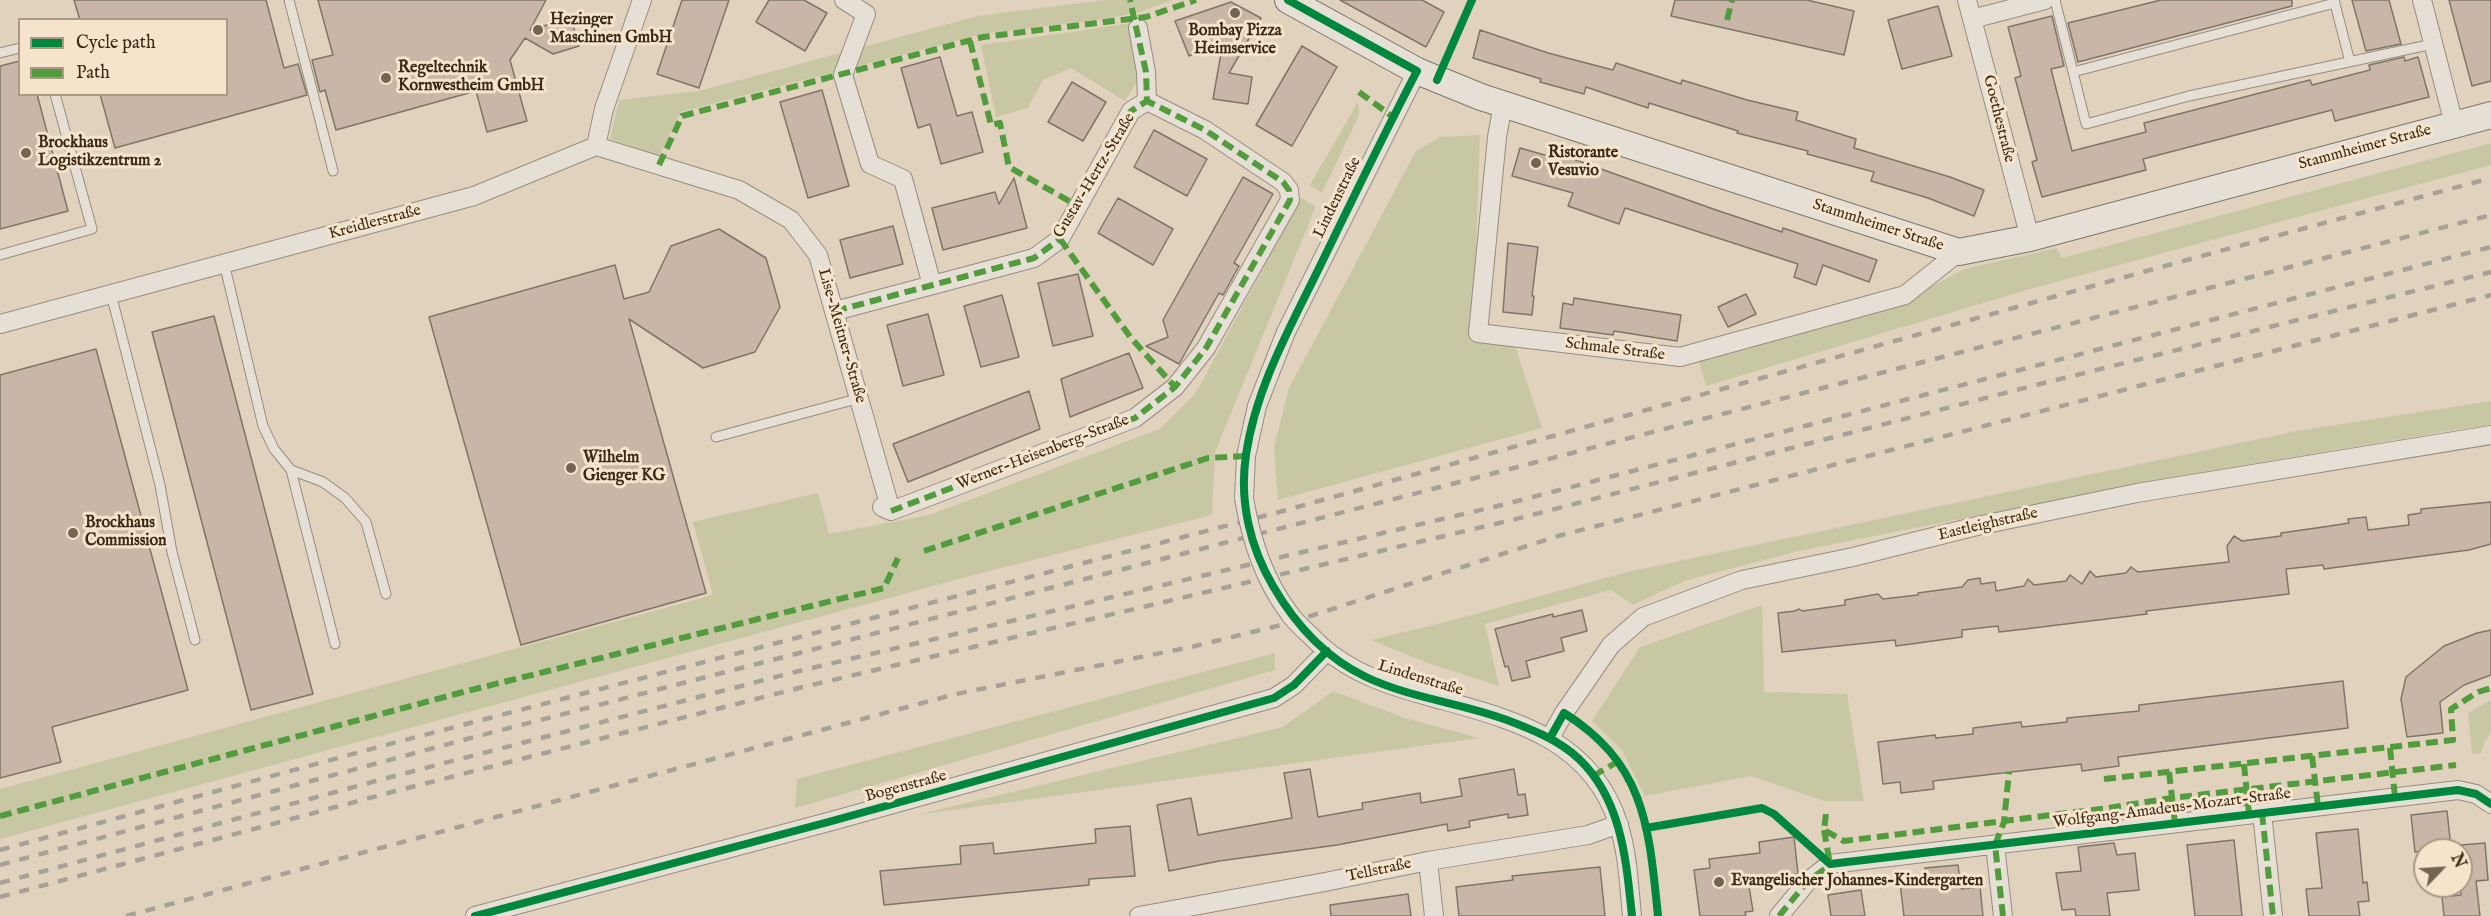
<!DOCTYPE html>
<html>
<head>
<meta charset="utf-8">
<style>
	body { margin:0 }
	#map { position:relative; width:2491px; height:916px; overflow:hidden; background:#e1d2be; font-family:"IM FELL English",serif }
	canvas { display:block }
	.legend { position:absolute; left:18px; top:18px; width:210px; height:78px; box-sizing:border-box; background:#f5e4cb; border:2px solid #aa9a83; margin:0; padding:8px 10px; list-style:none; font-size:18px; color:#3a2a18 }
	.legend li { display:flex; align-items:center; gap:12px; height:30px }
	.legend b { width:30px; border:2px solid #aa9a83 }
	.north { position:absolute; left:2413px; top:838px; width:60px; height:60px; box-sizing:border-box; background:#f5e4cb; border:2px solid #aa9a83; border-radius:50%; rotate:65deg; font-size:16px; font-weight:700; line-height:24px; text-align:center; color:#3a2a18 }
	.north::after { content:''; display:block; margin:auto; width:21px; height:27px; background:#746552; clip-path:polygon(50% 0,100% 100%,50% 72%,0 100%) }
</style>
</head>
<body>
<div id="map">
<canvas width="2491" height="916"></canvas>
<ul class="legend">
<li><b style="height:8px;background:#00873e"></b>Cycle path</li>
<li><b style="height:8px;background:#529c3e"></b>Path</li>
</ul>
<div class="north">N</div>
</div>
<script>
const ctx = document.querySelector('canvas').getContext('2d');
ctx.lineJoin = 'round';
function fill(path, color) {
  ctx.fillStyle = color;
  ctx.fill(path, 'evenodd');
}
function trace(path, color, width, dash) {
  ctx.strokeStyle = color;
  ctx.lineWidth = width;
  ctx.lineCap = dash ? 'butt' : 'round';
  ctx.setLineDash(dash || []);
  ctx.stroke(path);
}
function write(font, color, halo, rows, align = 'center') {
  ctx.font = font + ' "IM FELL English",serif';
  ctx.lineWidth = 6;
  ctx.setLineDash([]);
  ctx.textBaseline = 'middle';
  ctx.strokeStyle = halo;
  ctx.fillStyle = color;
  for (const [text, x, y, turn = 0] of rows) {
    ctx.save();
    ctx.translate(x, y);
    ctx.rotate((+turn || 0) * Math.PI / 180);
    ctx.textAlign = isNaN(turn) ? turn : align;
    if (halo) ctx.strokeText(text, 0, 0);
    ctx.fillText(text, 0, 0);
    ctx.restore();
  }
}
fill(new Path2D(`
	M1105 0H1172L1140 12 1111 18 982 34 680 112 659 156 610 139 619 100 699 91 978 16Z
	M1132 23 1141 75 1125 101 1071 68 1043 80 1028 108 996 117 981 45Z
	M1358 102 1359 115 1322 193 1310 185Z
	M1480 135 1473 332 1515 346 1542 428 1278 500 1274 447 1289 388 1416 151 1440 137Z
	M2491 143V165L2030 289 1706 386 1698 358 1907 300 1964 269 2057 248 2062 258Z
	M1301 198 1316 206 1215 452 1212 515 985 572 0 839V789L713 595 693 522 818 493 829 534 929 515 1160 429 1196 393Z
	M2491 401V425L2460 429 2137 484 1799 551 1684 581 1633 605 1611 590 1485 624 1499 686 1428 663 1371 640 1450 621 1627 572 2297 431Z
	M1762 605 1764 692 1847 694 1864 801H1824L1751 776 1645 796 1622 750 1592 721 1640 647Z
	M1275 653V670L795 808 797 779Z
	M1333 691 1405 718 1479 738 916 815 1283 727Z
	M2491 700V733L2485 741 2481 753 2472 754 2468 713Z`), '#c8c7a4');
const building = new Path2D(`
	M74 0H266L284 68 298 64 307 95 115 148 100 94H226V20H80Z
	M318 0H546L530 30 571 18 579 46 553 54 525 38 510 60 527 121 487 132 476 91 336 130 325 90 320 92 312 60 333 55Z
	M682 0H729L699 88 657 74Z
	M769 0H804L827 13 805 51 756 22Z
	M1340 0H1422L1444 12 1426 47Z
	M1675 0H1807L1854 11 1844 55 1671 16Z
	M2161 0H2292V6L2078 62 2068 23Z
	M2352 0H2389L2401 44 2366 51Z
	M2449 0H2491V81L2472 86Z
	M1231 2 1261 18 1229 73 1252 77 1248 104 1213 99 1223 42 1189 56 1175 21Z
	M1938 6 1952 56 1902 69 1888 20Z
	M2052 16 2064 66 2051 69 2072 151 2146 132 2144 123 2310 80 2312 85 2370 70 2369 65 2404 57 2405 61 2418 57 2429 97 2335 121 2332 110 2143 159 2146 170 2042 197 2032 162 2037 160 2015 78 2021 76 2008 27Z
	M1480 30 1548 53 1613 70 1616 63 1681 84 1682 80 1747 100 1798 112 1796 120 1856 139 1854 148 1950 177 1984 190 1974 216 1928 198 1871 181 1874 172 1807 154 1808 151 1737 133 1738 131 1649 103 1648 108 1586 87 1584 94 1540 82 1541 79 1473 58Z
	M1302 46 1337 67 1292 146 1256 125Z
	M940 57 957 116 972 112 983 152 941 164 930 124 918 128 901 68Z
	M20 61V94H37L68 211 0 229V66Z
	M1072 82 1106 102 1083 141 1048 122Z
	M822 90 849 186 808 198 780 102Z
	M1154 130 1207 159 1187 196 1134 167Z
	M1520 148 1555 158 1556 153 1716 210 1782 232 1783 228 1877 260 1869 282 1823 265 1816 285 1794 277 1798 264 1625 208 1619 224 1568 206 1573 193 1512 176Z
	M1243 177 1273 194 1234 263 1239 266 1223 295 1219 293 1179 364 1146 346 1168 337 1163 320Z
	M1014 178 1027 228 943 250 932 208 995 192 999 204Z
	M1118 198 1173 229 1153 265 1098 233Z
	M893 226 903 264 850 278 840 240Z
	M719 229 766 258 780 307 755 352 703 368 629 319 706 593 521 645 429 317 615 265 624 299 649 292 671 246Z
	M1508 243 1538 247 1532 296H1534L1532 315 1503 312Z
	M1078 274 1093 336 1053 346 1038 283Z
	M1746 294 1756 314 1728 327 1718 307Z
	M1002 295 1019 357 981 367 964 306Z
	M1574 298 1681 315 1677 341 1614 331 1613 335 1560 328 1563 303 1573 305Z
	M928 314 944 375 903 386 887 325Z
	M214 316 313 694 251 710 152 332Z
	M96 349 188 690 52 727 61 762 0 778V375Z
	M1129 353 1143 388 1070 417 1061 379Z
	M1029 391 1040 429 908 482 893 444Z
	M2491 502V544L2469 550 2324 569 2323 565 2286 569 2289 594 2146 611 2147 614 2025 629 1999 632 1998 626 1962 630V637L1896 646 1895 640 1782 652 1778 613 1795 611 1799 609 1802 611 1845 605V600L1878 594 1883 599 1918 595V593L1962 587 1968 580 1980 578 1981 584 1995 582 1996 591 2024 586 2028 579 2034 585 2066 581 2070 575 2082 584 2090 571 2096 577 2126 573 2131 567 2138 572 2229 562 2227 546 2234 536 2242 541 2281 536V533L2330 526 2349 523 2348 519 2366 517 2368 530 2409 525 2408 515 2421 513V509Z
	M1582 610 1587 631 1561 638 1564 651 1526 661 1530 677 1512 681 1508 666 1505 667 1495 629 1553 614V617Z
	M2491 630V675L2464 685 2440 702 2443 733 2407 737 2401 699 2406 677 2444 646 2477 633Z
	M2343 681 2348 728 2118 757 2119 766 2082 771 2081 764 1933 781 1934 789 1901 793 1900 782 1883 784 1878 742 1935 735 1936 738 1973 734V728L2021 722 2022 727 2067 722V718L2139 711V705Z
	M1310 769 1318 817 1363 809 1362 803 1420 793 1421 803 1462 796 1459 779 1514 769 1518 795 1525 794 1528 815 1508 818V814L1469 821 1470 827 1448 831 1447 824 1337 845 1219 861 1169 871 1157 805 1191 798 1198 835 1292 818 1284 773Z
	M2447 811 2451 848 2415 852 2411 815Z
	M1130 826 1135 876 1089 879V885L884 905 880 871 961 864 960 846 993 843 994 854 1096 843 1095 829Z
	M2358 829 2363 883 2367 882 2369 901 2358 902 2360 916H2309L2306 889 2322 888 2316 833Z
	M1794 837 1798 874 1748 880 1753 911 1745 912 1746 916H1700L1694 870 1710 868 1709 859 1760 853 1759 842Z
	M2234 840 2242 916H2195L2187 845Z
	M2114 843 2117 855 2135 853 2139 890 2107 893 2110 916H2076L2075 909 2062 910 2056 873 2081 871 2078 847Z
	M2485 843 2488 880 2476 881 2480 916H2444L2442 897 2461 895V845Z
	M1958 865 1961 889 1980 887 1983 916H1904L1900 883 1927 880 1925 868Z
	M1600 867 1605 916H1459L1456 887 1513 880 1512 876Z
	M1861 890 1865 916H1831L1828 895Z
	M1408 894 1411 916H1331L1330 905Z`);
fill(building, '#c9b6a7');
trace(building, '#7f7569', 1.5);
const lane = new Path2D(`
	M289 0 333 171
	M2055 0 2086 124 2189 96 2433 44
	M2334 0 2350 62
	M0 53 20 48
	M2073 72 2335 3
	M0 255 92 229 55 94
	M224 263 263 426 274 449 291 470 323 482 345 498 366 522 386 594
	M111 294 160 485 172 552 195 640
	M716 437 860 398
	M291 470 335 644`);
const street = new Path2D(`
	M844 0 866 14 843 75 870 164 903 179 932 285
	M1967 0 2030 238
	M2422 0 2454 124
	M1972 19 2045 0
	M1503 104 1497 137 1478 333 1680 357 1905 295 1959 252
	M596 146 739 190 791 220 818 255 891 511 882 507
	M835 311 1034 258 1060 239 1131 111 1147 101 1146 72 1138 28
	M0 324 474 196 596 146 604 109 642 0
	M1244 498 1246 456 1257 406 1286 332 1417 71
	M891 511 1135 418 1175 387 1206 348 1290 200 1289 190 1283 182 1205 130 1147 101
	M1321 646C1353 674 1390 686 1431 697 1510 719 1592 737 1619 826 1628 855 1629 886 1632 916
	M1550 738 1564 713 1611 645 1643 617 1742 580 1853 557 1977 526 2137 493 2491 435
	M2262 813 2273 916
	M1995 845 2003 916
	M1428 861 1434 916
	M475 916 832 821 1274 698 1294 685 1327 651
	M1139 916 1325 882 1428 861 1588 835 1619 824
	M1779 916 1808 881 1830 864 2458 790 2476 794 2491 804`);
const secondary = new Path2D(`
	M1288 0 1417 71 1481 97 1959 252 2030 238 2491 115`);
trace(lane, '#978d7f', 11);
trace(street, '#978d7f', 20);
trace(secondary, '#7f7569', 28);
trace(lane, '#e6dfd5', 9);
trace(street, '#e6dfd5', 18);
trace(secondary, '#e6dfd5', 26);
trace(new Path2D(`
	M0 850 382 746 1283 511 2161 267 2491 178
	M0 865 467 739 2491 215
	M0 883 387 778 795 672 1506 504 2491 247
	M0 897 392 792 799 688 1512 520 2040 384 2491 272
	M126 916 956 694 1191 647 1289 623 1558 536 2491 295`), '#a7a197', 4.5, [10, 10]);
const streetBridge = new Path2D(`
	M1244 498C1251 539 1263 578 1289 613 1297 625 1311 635 1321 646`);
trace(streetBridge, '#978d7f', 20, []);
trace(streetBridge, '#e6dfd5', 18);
trace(new Path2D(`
	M1727 20 1732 0
	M970 41 991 125 1000 123 1009 167 1078 206
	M1359 92 1393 117
	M659 165 682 116 983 37 1146 17 1196 0
	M1060 239 1131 338 1175 387
	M835 311 1034 258 1060 239 1131 111 1147 101 1146 72 1130 0
	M891 511 1135 418 1175 387 1206 348 1290 200 1289 190 1283 182 1205 130 1147 101
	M924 551 1208 458 1246 456
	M2390 748 2395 797
	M2312 756 2318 806
	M2244 764 2249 814
	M2169 772 2175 823
	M1593 776 1619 761
	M2104 779 2453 740 2451 709 2478 692 2491 688
	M2262 813 2273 916
	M1826 814 1824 830 1844 841 2108 808 2172 798 2456 765
	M0 816 467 691 884 588 898 558
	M1824 830 1830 864
	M1779 916 1808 881 1833 863
	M2003 916 1995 845 2004 822 2009 772`), '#529c3e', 6, [12, 6]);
trace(new Path2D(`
	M1288 0 1417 71C1384 134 1353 198 1322 262 1292 324 1256 386 1246 455 1239 501 1250 547 1273 586 1295 624 1326 658 1366 677 1410 698 1461 703 1507 720 1533 730 1559 740 1579 759 1622 800 1626 860 1632 916
	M1437 80 1472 0
	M1550 738 1564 713C1646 764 1649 829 1658 916
	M1646 828 1762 808 1774 814 1830 864 2458 790 2476 794 2491 804
	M475 916 832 821 1274 698 1294 685 1327 651`), '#00873e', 8);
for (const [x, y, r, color] of [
	[1235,13,6,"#746552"],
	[538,30,6,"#746552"],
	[386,78,6,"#746552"],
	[26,153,6,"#746552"],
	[1536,163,6,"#746552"],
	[571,468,6,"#746552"],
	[73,533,6,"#746552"],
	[1719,882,6,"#746552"]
]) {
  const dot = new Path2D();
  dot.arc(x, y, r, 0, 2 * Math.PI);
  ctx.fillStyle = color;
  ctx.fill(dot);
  trace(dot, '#f5e4cb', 2);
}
write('bold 16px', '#3a2a18', '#f5e4cb', [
	["Hezinger",550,21],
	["Maschinen GmbH",550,39],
	["Bombay Pizza",1235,32,"center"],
	["Heimservice",1235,50,"center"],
	["Regeltechnik",398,69],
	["Kornwestheim GmbH",398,87],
	["Brockhaus",38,144],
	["Logistikzentrum 2",38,162],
	["Ristorante",1548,154],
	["Vesuvio",1548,172],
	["Wilhelm",583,459],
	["Gienger KG",583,477],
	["Brockhaus",85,524],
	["Commission",85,542],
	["Evangelischer Johannes-Kindergarten",1731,882]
], 'left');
write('16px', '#3a2a18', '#f5e4cb', [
	["Goethestraße",1998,119,76],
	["Stammheimer Straße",2365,148,-15],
	["Gustav-Hertz-Straße",1095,176,-59],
	["Lindenstraße",1338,198,-64],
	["Kreidlerstraße",375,223,-15],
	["Stammheimer Straße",1878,226,18],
	["Lise-Meitner-Straße",841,336,74],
	["Schmale Straße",1615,350,7],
	["Werner-Heisenberg-Straße",1043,453,-21],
	["Eastleighstraße",1988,525,-13],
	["Lindenstraße",1420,679,17],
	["Bogenstraße",906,787,-15],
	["Wolfgang-Amadeus-Mozart-Straße",2172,809,-7],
	["Tellstraße",1379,871,-12]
]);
</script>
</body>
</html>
